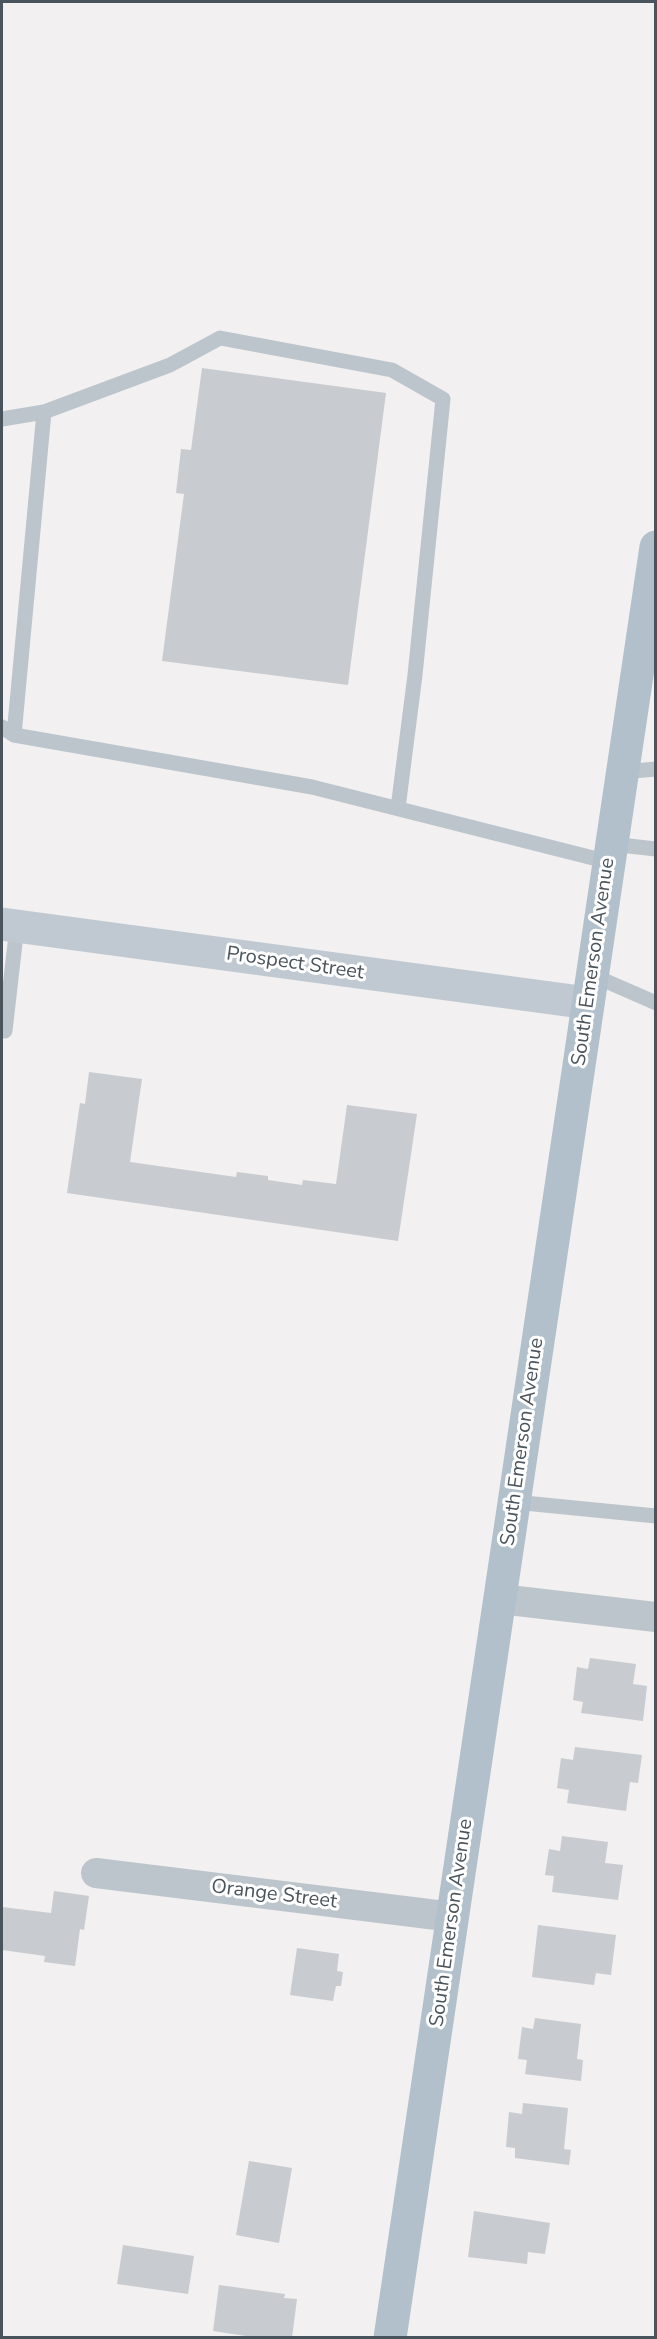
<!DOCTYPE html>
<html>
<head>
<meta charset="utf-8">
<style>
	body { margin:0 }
	#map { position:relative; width:657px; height:2339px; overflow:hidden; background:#f2f0f0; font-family:"Nunito Sans",sans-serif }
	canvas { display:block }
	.frame { position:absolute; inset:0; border:3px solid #4a545c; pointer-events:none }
</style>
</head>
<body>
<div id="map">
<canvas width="657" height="2339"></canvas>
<div class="frame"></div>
</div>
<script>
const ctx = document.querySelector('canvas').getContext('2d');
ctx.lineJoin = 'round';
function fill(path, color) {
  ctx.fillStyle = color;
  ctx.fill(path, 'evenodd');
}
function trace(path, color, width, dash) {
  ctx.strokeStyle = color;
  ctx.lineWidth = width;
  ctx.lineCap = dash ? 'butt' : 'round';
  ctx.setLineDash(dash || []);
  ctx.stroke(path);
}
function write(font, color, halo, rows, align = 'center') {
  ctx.font = font + ' "Nunito Sans",sans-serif';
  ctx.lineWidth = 6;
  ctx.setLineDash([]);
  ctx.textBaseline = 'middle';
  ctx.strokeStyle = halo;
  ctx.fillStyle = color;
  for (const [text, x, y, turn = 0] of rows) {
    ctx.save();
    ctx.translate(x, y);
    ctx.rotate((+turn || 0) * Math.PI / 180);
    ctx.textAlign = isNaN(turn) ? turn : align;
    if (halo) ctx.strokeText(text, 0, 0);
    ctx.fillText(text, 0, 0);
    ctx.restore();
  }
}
fill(new Path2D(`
	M202 368 386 393 348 685 162 661 184 494 176 493 181 449 191 450Z
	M89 1072 142 1079 130 1162 236 1177 237 1172 268 1176V1180L302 1185 303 1180 336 1184 347 1105 417 1114 398 1241 67 1193 80 1103 85 1104Z
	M590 1658 636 1664 633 1684 647 1686 643 1721 581 1713 583 1702 573 1700 577 1667 588 1669Z
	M575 1747 642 1755 638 1783 630 1782 626 1811 567 1803 569 1790 557 1788 561 1758 573 1760Z
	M562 1836 608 1842 605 1863 623 1865 618 1900 552 1892 554 1876 545 1875 549 1849 560 1851Z
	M54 1891 89 1896 84 1930 80 1929 75 1966 44 1962 45 1956 2 1950V1907L51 1913Z
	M538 1925 616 1935 611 1975 596 1973 594 1985 532 1977Z
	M297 1948 339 1954 337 1971 343 1972 341 1986H336L333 2001 290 1995Z
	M535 2018 581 2024 577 2059 583 2060 581 2081 525 2074 527 2060 518 2059 522 2027 533 2029Z
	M523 2103 568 2108 564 2149 571 2150 569 2165 515 2158V2148L506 2147 509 2112 522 2114Z
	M249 2161 292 2168 279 2243 236 2235Z
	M474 2211 550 2223 545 2254 528 2252 527 2264 468 2257Z
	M123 2245 194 2256 188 2294 117 2284Z
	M219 2285 285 2294 284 2298 297 2299 292 2338H259L213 2331Z`), '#c8cbcf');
trace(new Path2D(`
	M44 412 170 365 220 338 392 370 443 399 415 675 398 808
	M2 419 44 412 14 735
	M2 727 14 735 312 787 609 862
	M622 772 656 769
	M611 844 656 849
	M592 975 656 1003
	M2 1031H5L17 926
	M514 1502 656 1516`), '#bdc5cc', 15);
trace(new Path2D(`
	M500 1599 656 1617
	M96 1873 453 1917`), '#bdc5cc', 30);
trace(new Path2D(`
	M2 924 588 1003`), '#c0c9d2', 33);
trace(new Path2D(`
	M390 2338 656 547`), '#b2c0cc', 33);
write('20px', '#4a545c', '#fff', [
	["South Emerson Avenue",594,962,-82],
	["Prospect Street",295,964,8],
	["South Emerson Avenue",523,1442,-82],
	["Orange Street",274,1895,7],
	["South Emerson Avenue",452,1923,-82]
]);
</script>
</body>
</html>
